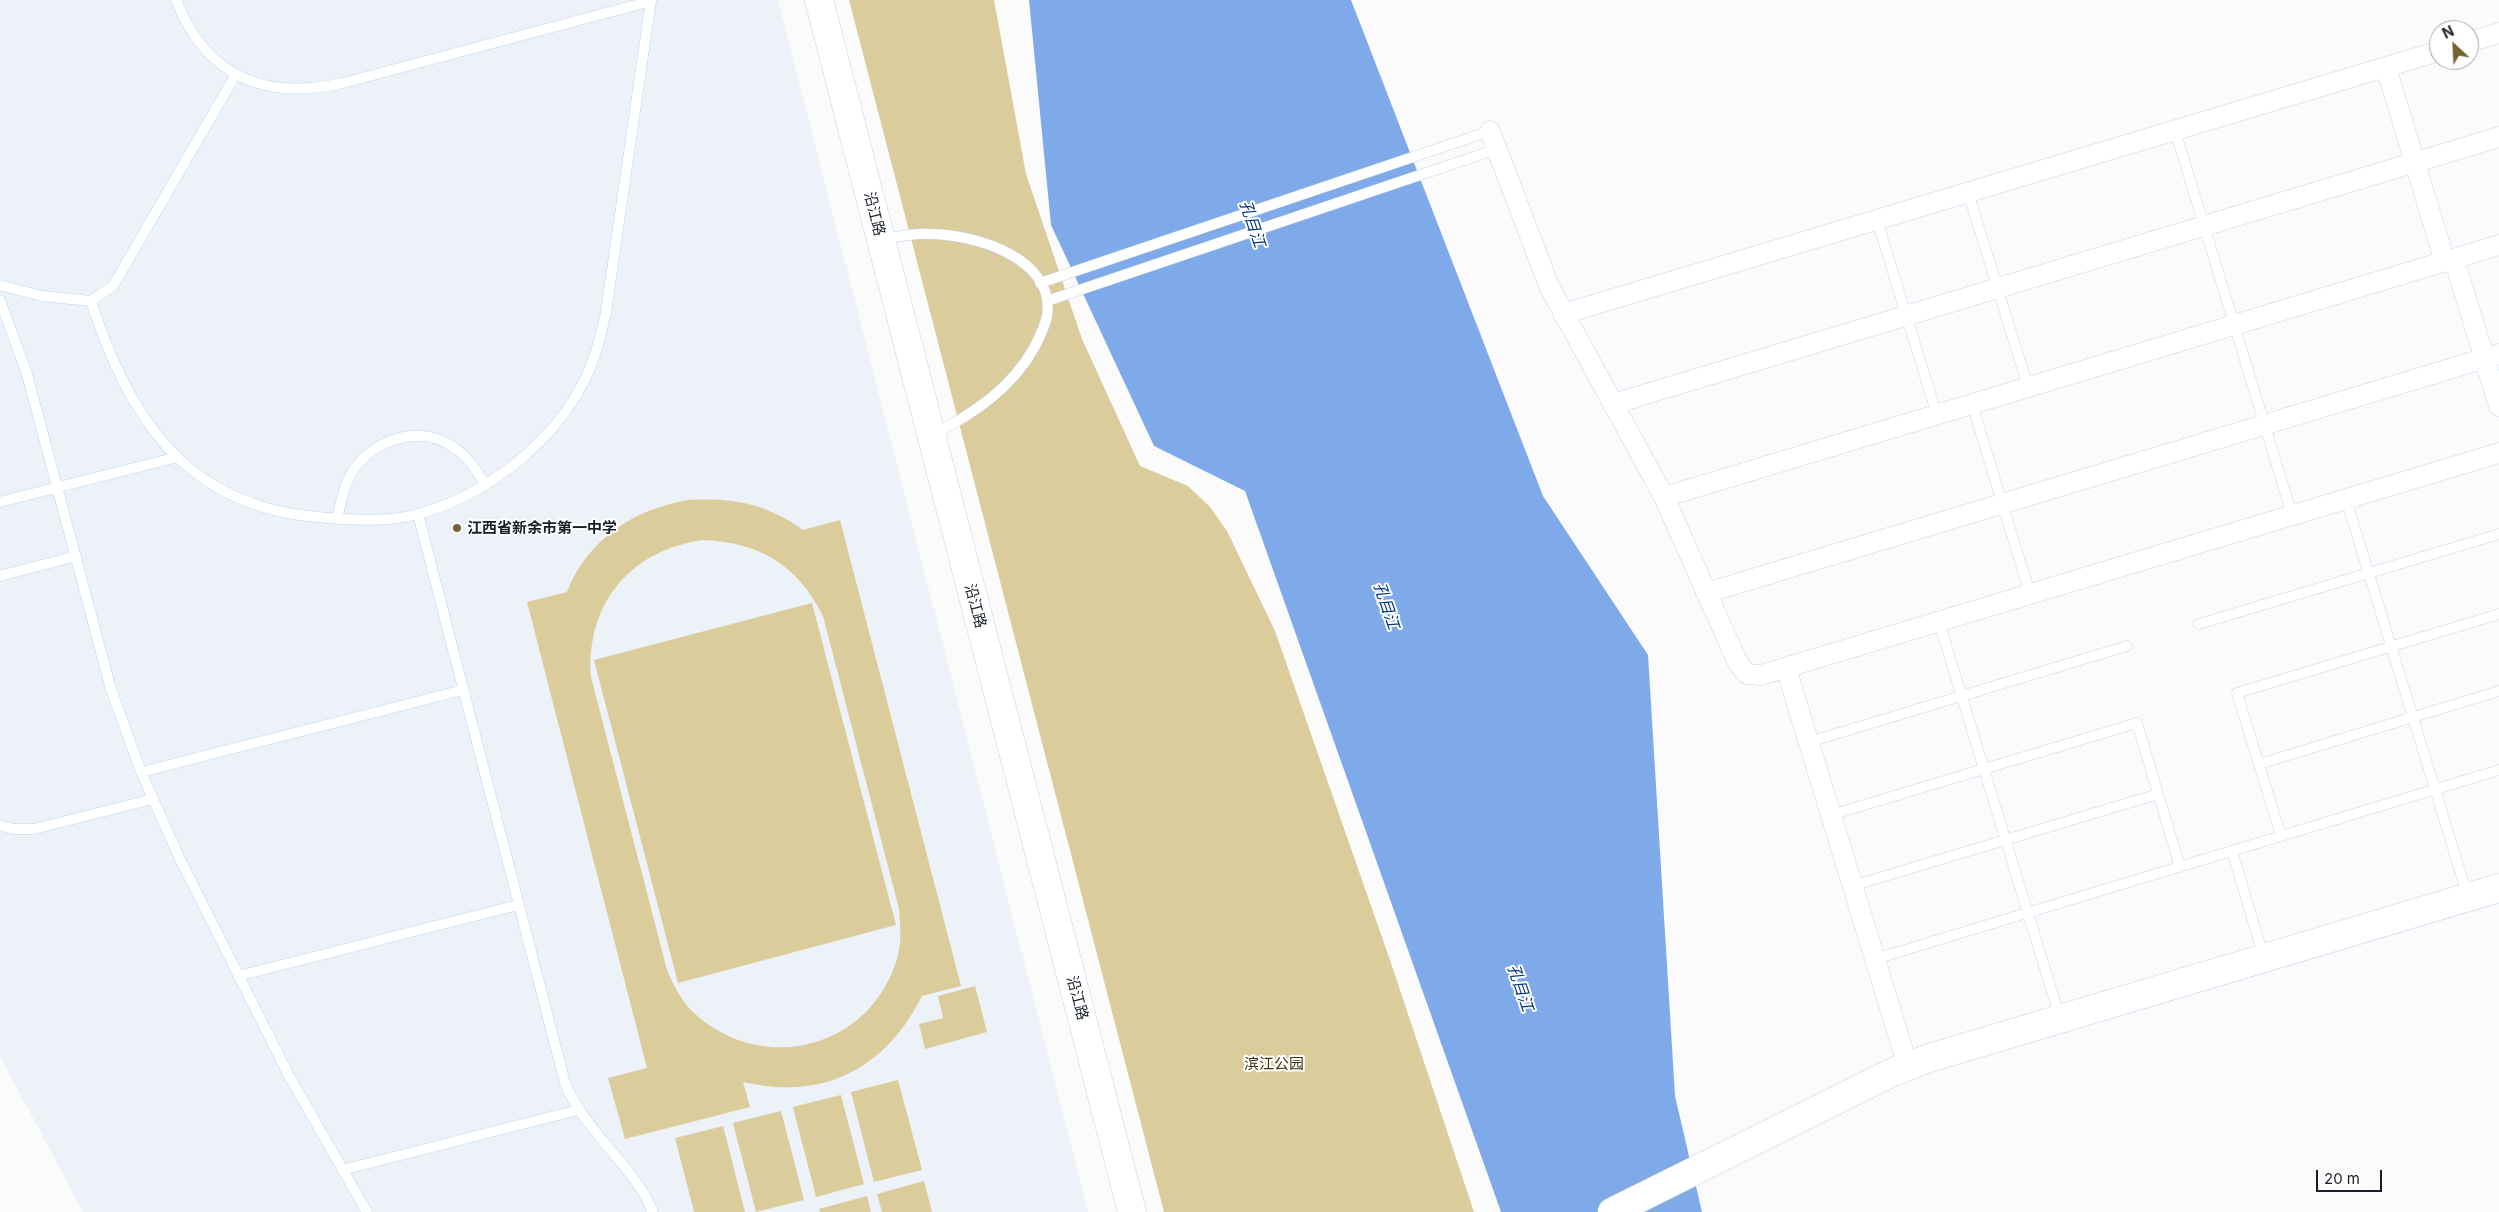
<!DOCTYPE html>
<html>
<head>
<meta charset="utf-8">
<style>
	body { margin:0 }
	#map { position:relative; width:2499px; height:1212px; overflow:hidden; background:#fbfbfb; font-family:Inter,sans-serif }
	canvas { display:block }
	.north { position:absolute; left:2429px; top:20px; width:50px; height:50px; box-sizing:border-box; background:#fff; border:1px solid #a2a5a9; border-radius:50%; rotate:335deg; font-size:14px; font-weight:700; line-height:20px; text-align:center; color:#171e28 }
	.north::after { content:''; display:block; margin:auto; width:18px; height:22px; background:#736432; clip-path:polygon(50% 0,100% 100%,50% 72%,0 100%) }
	.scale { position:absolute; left:2316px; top:1170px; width:66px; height:22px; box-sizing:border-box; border:2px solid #171e28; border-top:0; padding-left:6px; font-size:15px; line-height:18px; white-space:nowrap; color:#171e28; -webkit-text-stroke:4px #fff; paint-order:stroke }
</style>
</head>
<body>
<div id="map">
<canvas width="2499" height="1212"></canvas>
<div class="north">N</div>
<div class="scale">20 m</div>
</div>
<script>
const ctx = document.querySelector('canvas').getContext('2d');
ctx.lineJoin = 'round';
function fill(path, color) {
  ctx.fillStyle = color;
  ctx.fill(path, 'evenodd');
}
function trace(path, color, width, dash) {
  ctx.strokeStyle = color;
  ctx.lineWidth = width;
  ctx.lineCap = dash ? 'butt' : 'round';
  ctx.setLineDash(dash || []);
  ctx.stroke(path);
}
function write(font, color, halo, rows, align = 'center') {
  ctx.font = font + ' Inter,"Noto Sans SC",sans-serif';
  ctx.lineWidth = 4;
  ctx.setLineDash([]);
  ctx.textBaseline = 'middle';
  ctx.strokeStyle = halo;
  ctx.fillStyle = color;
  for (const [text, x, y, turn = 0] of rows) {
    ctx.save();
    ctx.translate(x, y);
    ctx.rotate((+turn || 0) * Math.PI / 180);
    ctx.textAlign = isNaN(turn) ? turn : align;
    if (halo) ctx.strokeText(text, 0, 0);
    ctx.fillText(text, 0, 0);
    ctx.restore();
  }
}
fill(new Path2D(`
	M0 0H778L1088 1212H83L0 1056Z`), '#edf2f9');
fill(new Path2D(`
	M849 0H994L1026 174 1082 339 1140 466 1188 486 1210 507 1227 531 1275 631 1391 963 1474 1212H1164Z
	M688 500C734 498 765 503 803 530L840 520 961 986 922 996C885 1069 824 1101 743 1082L750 1107 625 1139 608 1078 647 1068 527 602 567 592C587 540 634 509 688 500ZM702 540C759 542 797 564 823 616L899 909C900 924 902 940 898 955 873 1050 759 1078 690 1009 680 998 673 984 667 970L591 677C586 603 630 551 702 540Z
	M812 603 896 925 678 983 594 660Z
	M975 986 987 1032 925 1049 919 1024 943 1018 938 996Z
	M898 1080 922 1170 874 1182 851 1092Z
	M841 1095 864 1184 816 1197 793 1107Z
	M781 1111 804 1200 756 1212 733 1123Z
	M723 1126 745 1212H694L675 1138Z
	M924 1181 932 1212H882L877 1194Z
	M867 1196 871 1212H820L819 1209Z`), '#dacc9b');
fill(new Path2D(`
	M1029 0H1351L1543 496 1648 655 1675 1096 1702 1212H1501L1245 491 1154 446 1051 225Z`), '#7faae9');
const lane = new Path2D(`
	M176 0C206 76 264 101 343 83L651 1
	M2175 130 2292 515
	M1968 192 2028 387
	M1877 220 1937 415
	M881 240C898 236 914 233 930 234 974 234 1056 258 1047 316 1045 327 1039 338 1034 348 1011 389 973 414 932 435
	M1040 283 1490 131
	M0 285 42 296 91 301 113 286 236 74
	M0 300 27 374 110 686 141 772 179 857 288 1074 367 1212
	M91 301C113 368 144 438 204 479 242 505 283 515 328 518 357 520 390 522 418 514 486 496 556 441 586 377 596 356 601 334 606 312L651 0
	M1047 301 1497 149
	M1972 404 2030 594
	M2346 499 2468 897
	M0 502 178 457
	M418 514 565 1083C585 1132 632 1163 653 1212
	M337 519C341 502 344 483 355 468 377 437 424 424 456 449 469 458 477 471 485 484
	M0 576 76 556
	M1939 622 2060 1018
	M2199 624 2499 534
	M1809 742 2127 646
	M2259 764 2499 691
	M141 772 463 690
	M1831 815 2137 723 2180 867
	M0 825 13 829H34L153 799
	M2281 836 2237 693 2499 614
	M2232 851 2264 958
	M1852 886 2158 794
	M1875 959 2499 770
	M238 976 518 905
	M342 1170 578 1110`);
const street = new Path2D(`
	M2469 42 2499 33
	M2386 67 2445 262
	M1490 131 1549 286 1664 497 1738 663 1747 674 1761 675 2499 453
	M2454 259 2499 406
	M1563 314 2439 51
	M1613 404 2499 137
	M1664 497 2499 245
	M1706 593 2499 354
	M1786 668 1908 1067`);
const secondary = new Path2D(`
	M819 0 1132 1212
	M1612 1212 1891 1073 1926 1059 2499 888`);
trace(lane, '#c1d4f1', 11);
trace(street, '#c1d4f1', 21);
trace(secondary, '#c1d4f1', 29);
trace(lane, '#fff', 10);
trace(street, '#fff', 20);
trace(secondary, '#fff', 28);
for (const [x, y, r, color] of [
	[457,528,5,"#736432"]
]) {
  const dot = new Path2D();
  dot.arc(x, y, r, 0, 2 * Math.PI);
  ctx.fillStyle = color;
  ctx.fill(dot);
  trace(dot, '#fff', 2);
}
write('15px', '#171e28', '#fff', [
	["沿江路",874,214,76],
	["沿江路",975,606,75],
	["沿江路",1077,998,75]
]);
write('bold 15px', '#171e28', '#fff', [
	["江西省新余市第一中学",467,528]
], 'left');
write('15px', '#3b310d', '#fff', [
	["滨江公园",1274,1064]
]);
write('italic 16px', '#003780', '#fff', [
	["孔目江",1252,224,71],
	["孔目江",1386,606,71],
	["孔目江",1520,988,71]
]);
</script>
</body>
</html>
